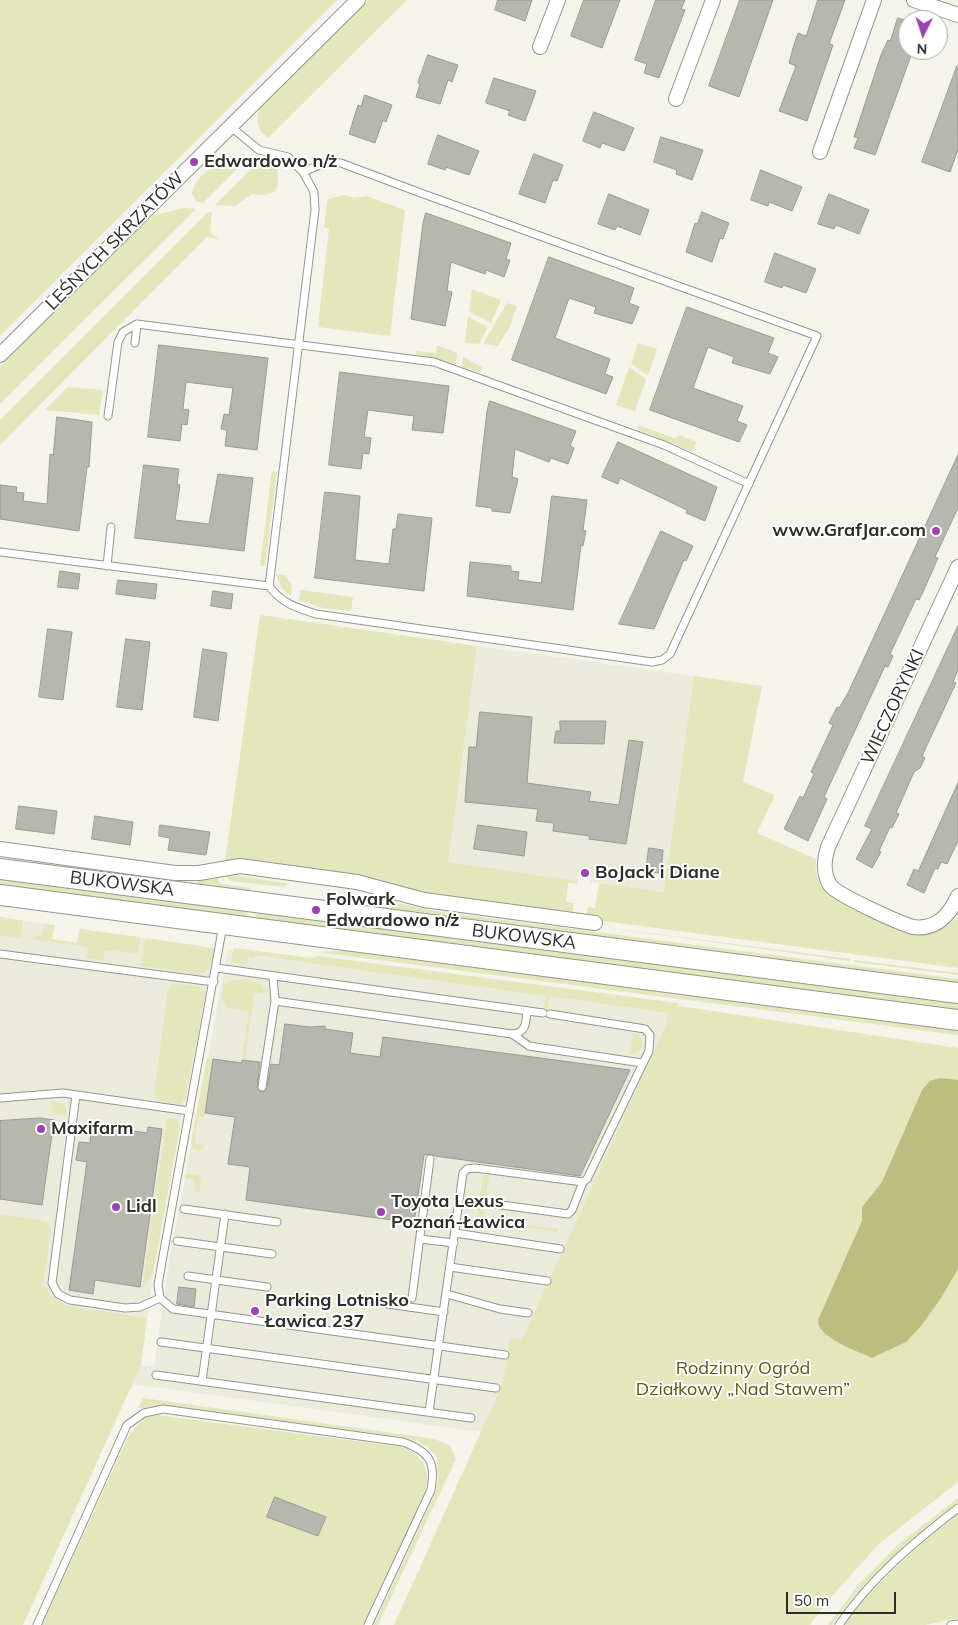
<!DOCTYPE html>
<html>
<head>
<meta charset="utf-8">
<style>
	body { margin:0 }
	#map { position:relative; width:958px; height:1625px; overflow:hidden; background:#f4f4eb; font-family:Mulish,sans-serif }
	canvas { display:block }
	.north { position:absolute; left:898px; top:10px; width:50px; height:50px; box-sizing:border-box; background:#fff; border:1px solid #ababa9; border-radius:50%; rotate:184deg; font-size:14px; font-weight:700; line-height:20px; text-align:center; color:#2d2d29 }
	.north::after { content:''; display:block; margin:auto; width:18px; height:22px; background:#9b43b0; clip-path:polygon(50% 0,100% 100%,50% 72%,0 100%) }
	.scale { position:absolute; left:786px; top:1592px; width:110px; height:22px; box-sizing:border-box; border:2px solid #2d2d29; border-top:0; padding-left:6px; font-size:15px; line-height:18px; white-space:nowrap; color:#2d2d29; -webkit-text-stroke:4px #fff; paint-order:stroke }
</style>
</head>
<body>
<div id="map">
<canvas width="958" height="1625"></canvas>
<div class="north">N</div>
<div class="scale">50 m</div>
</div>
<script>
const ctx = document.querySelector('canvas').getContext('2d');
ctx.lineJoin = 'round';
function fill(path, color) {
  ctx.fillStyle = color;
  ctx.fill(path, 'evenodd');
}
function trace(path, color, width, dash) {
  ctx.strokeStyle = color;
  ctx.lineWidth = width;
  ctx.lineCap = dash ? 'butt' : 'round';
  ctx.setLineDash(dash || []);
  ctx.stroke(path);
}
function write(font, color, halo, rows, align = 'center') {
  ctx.font = font + ' Mulish,sans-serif';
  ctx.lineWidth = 4;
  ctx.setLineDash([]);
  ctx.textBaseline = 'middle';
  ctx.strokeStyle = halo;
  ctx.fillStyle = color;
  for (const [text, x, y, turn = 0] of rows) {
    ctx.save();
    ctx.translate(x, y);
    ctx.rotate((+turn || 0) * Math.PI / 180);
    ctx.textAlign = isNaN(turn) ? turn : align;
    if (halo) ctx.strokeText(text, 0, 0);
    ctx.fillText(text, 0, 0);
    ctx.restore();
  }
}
fill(new Path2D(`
	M477 646 694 676 664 892 590 882 591 875 579 873 578 881 447 862Z
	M0 917 55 925 52 939 77 943 80 929 214 948 156 1253 141 1365 154 1367 170 1257 228 950 676 1013 483 1432 132 1384 140 1365 31 1352 0 1228Z`), '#eaebda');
fill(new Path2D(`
	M0 0H337L0 336Z
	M368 0H407L268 138C258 131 255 120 260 108Z
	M230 162 243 163 203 203 196 201 192 193C196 175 213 166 230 162Z
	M256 164 277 169C281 193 274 197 252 194L235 206 215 205Z
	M345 195 353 198 367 196 405 210 390 336 318 327 329 229 324 227 327 203 328 199Z
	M183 208 196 209 0 404V366L142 224 155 215Z
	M208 212 212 213 210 232 219 239 207 237 0 445V420Z
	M472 289 501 300 491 323 469 312Z
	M507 303 517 306 510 326 498 346 483 344Z
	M468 317 488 327 479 344 465 343Z
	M638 343 657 349 648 375 631 364Z
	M437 345 457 353 456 364 416 354V351L436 353Z
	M463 357 482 367 480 373 462 367Z
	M629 367 646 379 635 411 616 405Z
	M68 387 103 390 99 415 45 410Z
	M638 425 674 438 680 435 696 442 692 452 637 429Z
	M272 471 277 472 265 566H260Z
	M276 574 285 575 292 586 291 596 282 589Z
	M301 590 353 597 351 611 323 608 299 600Z
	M260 615 477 646 448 862 578 881 577 884 568 883 566 902 574 903 572 914 436 896 241 860 225 861Z
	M694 676 762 686 743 782 775 795 757 833 816 859C815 869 816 878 821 886 830 900 905 935 921 935 935 935 946 928 955 919L958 920V968L596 920 586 916 588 907 595 908 599 883 664 892Z
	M0 857 197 883 198 878 215 875 221 884 251 888V891Z
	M226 876H238L292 884H287L285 887 230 881Z
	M0 878 248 911 247 918 0 886Z
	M342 895 391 908 392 902 434 911 958 979V984L395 911 348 899 340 896Z
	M257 912 958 1003V1010L256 919Z
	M0 917 23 921 21 938 0 935Z
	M45 924 55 925 52 939 77 943 80 929 140 937 138 954 105 950 103 961 86 958 88 947 32 939 33 937 43 935Z
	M595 926 851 959 850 961Z
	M145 938 214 948C212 959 212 971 199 974L141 966Z
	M234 948 311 958 318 956 678 1003 677 1009 679 1006 958 1048V1482L879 1544 830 1598 810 1625H394L503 1383 510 1338 522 1340 667 1023 669 1013 550 996 547 1014H544L546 996 255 955 254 958 248 957 247 965 231 962Z
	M346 950 958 1030V1035L317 952Z
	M854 960 958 973V975L854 962Z
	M236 979 259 983 266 990V994L254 993 245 1060 242 1059 249 1012 227 1007 221 996 224 985Z
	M175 984 201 987 206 992 186 1098 180 1104 159 1101 154 1095 168 990 172 985Z
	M633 1033 641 1037 642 1047 636 1054 630 1055Z
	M207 1058 212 1059 204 1117H198L195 1144 206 1145 199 1151 193 1149 191 1141Z
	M50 1100 64 1104 67 1109V1116L53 1113Z
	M167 1118 178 1120 180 1127 153 1274 142 1289Z
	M188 1174 201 1175 199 1192 194 1191 195 1180 184 1178Z
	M483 1175 489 1176 483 1219 558 1229V1232L469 1219 466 1229 467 1218H477Z
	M0 1214 40 1220 48 1223 51 1230 43 1284 52 1297 67 1306 147 1318 141 1365 23 1625H0Z
	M143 1398 435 1439 450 1446 456 1459 378 1625H374L435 1494 438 1482 437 1458 429 1448 417 1441 403 1437 169 1406 138 1408Z
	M156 1415 402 1447C425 1458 429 1467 426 1492L363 1625H42L130 1433 145 1418Z
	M958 1498V1502C912 1538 866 1576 832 1625H828L860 1583 900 1543Z
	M958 1514V1618L925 1625H843C877 1583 915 1547 958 1514Z`), '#e4e6bc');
fill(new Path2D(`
	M940 1078 958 1080V1269L941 1298 921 1326 906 1342 872 1358C858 1351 817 1338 818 1320L862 1221V1207L882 1182 922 1090 930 1081Z`), '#bbbe7e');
const building = new Path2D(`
	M498 0H532L525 21 495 10Z
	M584 0H620L602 48 571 36Z
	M656 0H685L681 9 685 10 659 78 644 73 647 64 635 60Z
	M740 0H773L739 97 709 86Z
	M818 0H845L829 44 833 45 807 121 779 111 796 66 789 63 793 48 798 33 806 36Z
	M898 18 908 21V50H913L875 155 854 148 858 138 854 137 881 55 888 40 890 41Z
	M428 55 458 65 452 82 448 80 440 104 416 97 420 84 418 83Z
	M957 66 958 150 950 172 922 162Z
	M494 78 536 91 525 121 508 115 510 111 486 103Z
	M365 95 392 105 386 122 383 120 375 143 349 134 358 105 361 106Z
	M594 112 634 128 624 151 602 143 600 148 583 141Z
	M438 135 479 151 469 175 446 167 445 170 428 164Z
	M661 137 703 150 692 180 676 174 677 170 654 162Z
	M534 154 563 165 557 181 553 180 545 203 519 194Z
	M761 170 802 187 792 211 769 202 768 206 751 200Z
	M609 194 649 210 640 235 617 226 615 230 598 224Z
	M829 194 869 210 859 234 836 225 834 229 818 224Z
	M702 212 729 223 723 239 720 238 712 262 686 252 695 223 697 224Z
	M426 213 511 243 506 259 510 260 504 277 486 270 485 274 451 262 447 291 452 292 445 326 411 319 423 223Z
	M775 253 816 269 806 293 783 285 782 288 765 282Z
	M549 257 634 288 629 303 639 307 632 324 594 313 596 307 569 298 555 338 610 359 605 374 613 377 606 394 512 360Z
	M687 307 774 338 768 353 778 357 770 374 732 363 734 357 708 347 693 388 743 406 737 421 747 425 739 442 650 410Z
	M159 345 268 358 257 450 225 446 227 430 221 429 224 414 229 415 233 388 186 382 183 409 189 410 187 425 182 424 180 441 148 437Z
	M340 372 449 386 443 433 412 430 414 416 368 410 364 437 371 438 369 454 363 453 361 469 329 465Z
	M490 401 576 431 570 446 574 448 568 464 551 458 549 462 515 449 512 477 518 479 510 513 492 511V508L476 506 487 411Z
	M57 417 92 422 89 467H87L79 531 0 519V485L17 487 16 492 24 493 23 501 47 504 50 454 53 455Z
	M618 442 717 487 705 521 686 513 687 510 620 478 618 484 602 477Z
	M958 455V508L935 557 938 558 922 594 919 600 916 599 890 654 893 656 888 667 885 666 824 797 827 799 808 841 784 829 800 796 803 798 814 774 811 772 833 725 829 723 837 707 839 708 848 693Z
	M144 465 179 469 177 484 180 485 175 520 209 524 218 474 253 478 244 551 135 538Z
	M325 492 360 496 355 560 389 564 393 529H396L398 514 432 518 424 591 315 578Z
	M552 496 587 500 583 530 586 531 583 546 581 545 573 610 467 596 470 562 511 566V571L519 572 518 580 541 583Z
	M661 531 693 546 686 561 684 560 654 629 619 624Z
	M60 571 80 574 78 589 58 587Z
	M118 580 157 584 155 599 116 594Z
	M213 591 233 594 231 609 211 606Z
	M958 626V670L953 682 956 683 922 756 925 758 920 768 914 772 900 804 896 813 899 814 892 828 890 827 879 851 881 852 872 868 856 859 872 829 865 826Z
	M48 629 72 632 63 700 39 697Z
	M126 639 150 642 142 710 117 707Z
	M203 649 227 653 218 721 194 717Z
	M480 712 532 717 527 783 591 792 589 801 619 805 629 740 643 742 626 844 589 839 590 836 553 831 554 823 536 821 538 809 465 802 469 747H476Z
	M560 721H606L604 744 554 743 556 731H560Z
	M958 783V841L947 864 941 862 938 869 935 868 924 893 907 885 914 869 918 871Z
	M19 806 57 811 54 834 16 829Z
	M95 816 133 822 130 845 92 839Z
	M160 825 210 832 206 855 168 850 170 838 159 836Z
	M478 825 527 832 524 856 474 849Z
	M649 848 663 850 661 873 646 872Z
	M285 1024 310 1027 325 1026V1029L353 1033 350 1053 380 1057 383 1037 630 1070 580 1176 435 1156 431 1154 424 1155 414 1223 246 1200 250 1167 228 1164 235 1117 205 1113 213 1059 242 1063V1060L260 1062 257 1088 259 1091 264 1092 267 1088 271 1064 279 1065Z
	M40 1118 54 1120 42 1205 0 1199V1121Z
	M100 1126 147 1133 148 1127 162 1129 140 1287 95 1280 93 1294 69 1290 87 1162 76 1160 79 1142 90 1143 91 1133Z
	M179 1287 196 1289 194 1307 177 1304Z
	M275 1497 326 1517 318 1536 267 1517Z`);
fill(building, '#b6b7ae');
trace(building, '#9a9b92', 1);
const service = new Path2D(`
	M230 126 259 150 288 157 303 172 326 162 341 163 418 192 817 336 670 654 662 660 652 662 316 614C297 608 281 603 269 586L315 210 314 192 303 172
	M135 343 137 324 434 362 664 445 749 484
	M108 416 118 342 123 332 137 324
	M0 552 269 586
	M107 566 111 527
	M223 925 163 1256 158 1285 160 1298 173 1309 505 1355
	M0 954 214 982
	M217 968 543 1013
	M275 1001 512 1034C526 1033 526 1023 527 1011
	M512 1034 529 1046 642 1063
	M262 1087 275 1001 273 976
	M76 1095 52 1283 58 1294 70 1300 125 1308 140 1307 160 1298
	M0 1098 63 1093 189 1111
	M487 1203 568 1214 572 1210 583 1182
	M184 1209 277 1222
	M455 1233 560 1249
	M420 1239 454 1243
	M177 1241 272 1254
	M450 1267 547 1281
	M188 1276 267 1287
	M447 1294 500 1309 528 1313
	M412 1298 430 1159
	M374 1302 444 1312
	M161 1342 496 1388
	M156 1375 471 1418
	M202 1381 225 1214
	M429 1412 463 1173 467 1169 475 1168 583 1182 587 1179 649 1051 650 1035 645 1029 550 1014
	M37 1625 127 1425 144 1413 163 1409 403 1442C430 1452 436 1462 431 1490L368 1625
	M839 1625C870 1579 914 1542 958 1508
	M951 1625 958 1624`);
const minor = new Path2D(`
	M914 0 958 15
	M540 47 558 0
	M676 99 713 0
	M820 152 874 0
	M0 355 358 0
	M958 567 828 847C824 859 823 874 830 885 837 895 899 923 913 927 936 930 949 916 958 896
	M0 849 175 873H199L240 866 357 882 424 900 595 923`);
const secondary = new Path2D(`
	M0 869 958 993
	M0 895 958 1020`);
trace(service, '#95968d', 9);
trace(minor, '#95968d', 16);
trace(secondary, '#95968d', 22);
trace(service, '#fff', 7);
trace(minor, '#fff', 14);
trace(secondary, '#fff', 20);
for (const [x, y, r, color] of [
	[194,162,5,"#9b43b0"],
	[936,531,5,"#9b43b0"],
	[585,873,5,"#9b43b0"],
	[316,910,5,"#9b43b0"],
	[41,1129,5,"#9b43b0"],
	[116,1207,5,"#9b43b0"],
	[381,1212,5,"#9b43b0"],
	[255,1311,5,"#9b43b0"]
]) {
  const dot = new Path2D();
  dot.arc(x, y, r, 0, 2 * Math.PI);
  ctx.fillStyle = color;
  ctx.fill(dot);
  trace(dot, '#fff', 2);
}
write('bold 18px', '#2d2d29', '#fff', [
	["Edwardowo n/ż",204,162],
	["www.GrafJar.com",926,531,"right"],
	["BoJack i Diane",595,873],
	["Folwark",326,900],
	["Edwardowo n/ż",326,921],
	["Maxifarm",51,1129],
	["Toyota Lexus",391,1202],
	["Poznań-Ławica",391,1223],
	["Lidl",126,1207],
	["Parking Lotnisko",265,1301],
	["Ławica 237",265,1322]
], 'left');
write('18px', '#2d2d29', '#fff', [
	["LEŚNYCH SKRZATÓW",115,241,-45],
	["WIECZORYNKI",893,707,-65],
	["BUKOWSKA",122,884,7],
	["BUKOWSKA",524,937,7]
]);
write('18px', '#5b5b12', '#fff', [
	["Rodzinny Ogród",743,1369],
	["Działkowy „Nad Stawem”",743,1390]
]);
</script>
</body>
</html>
